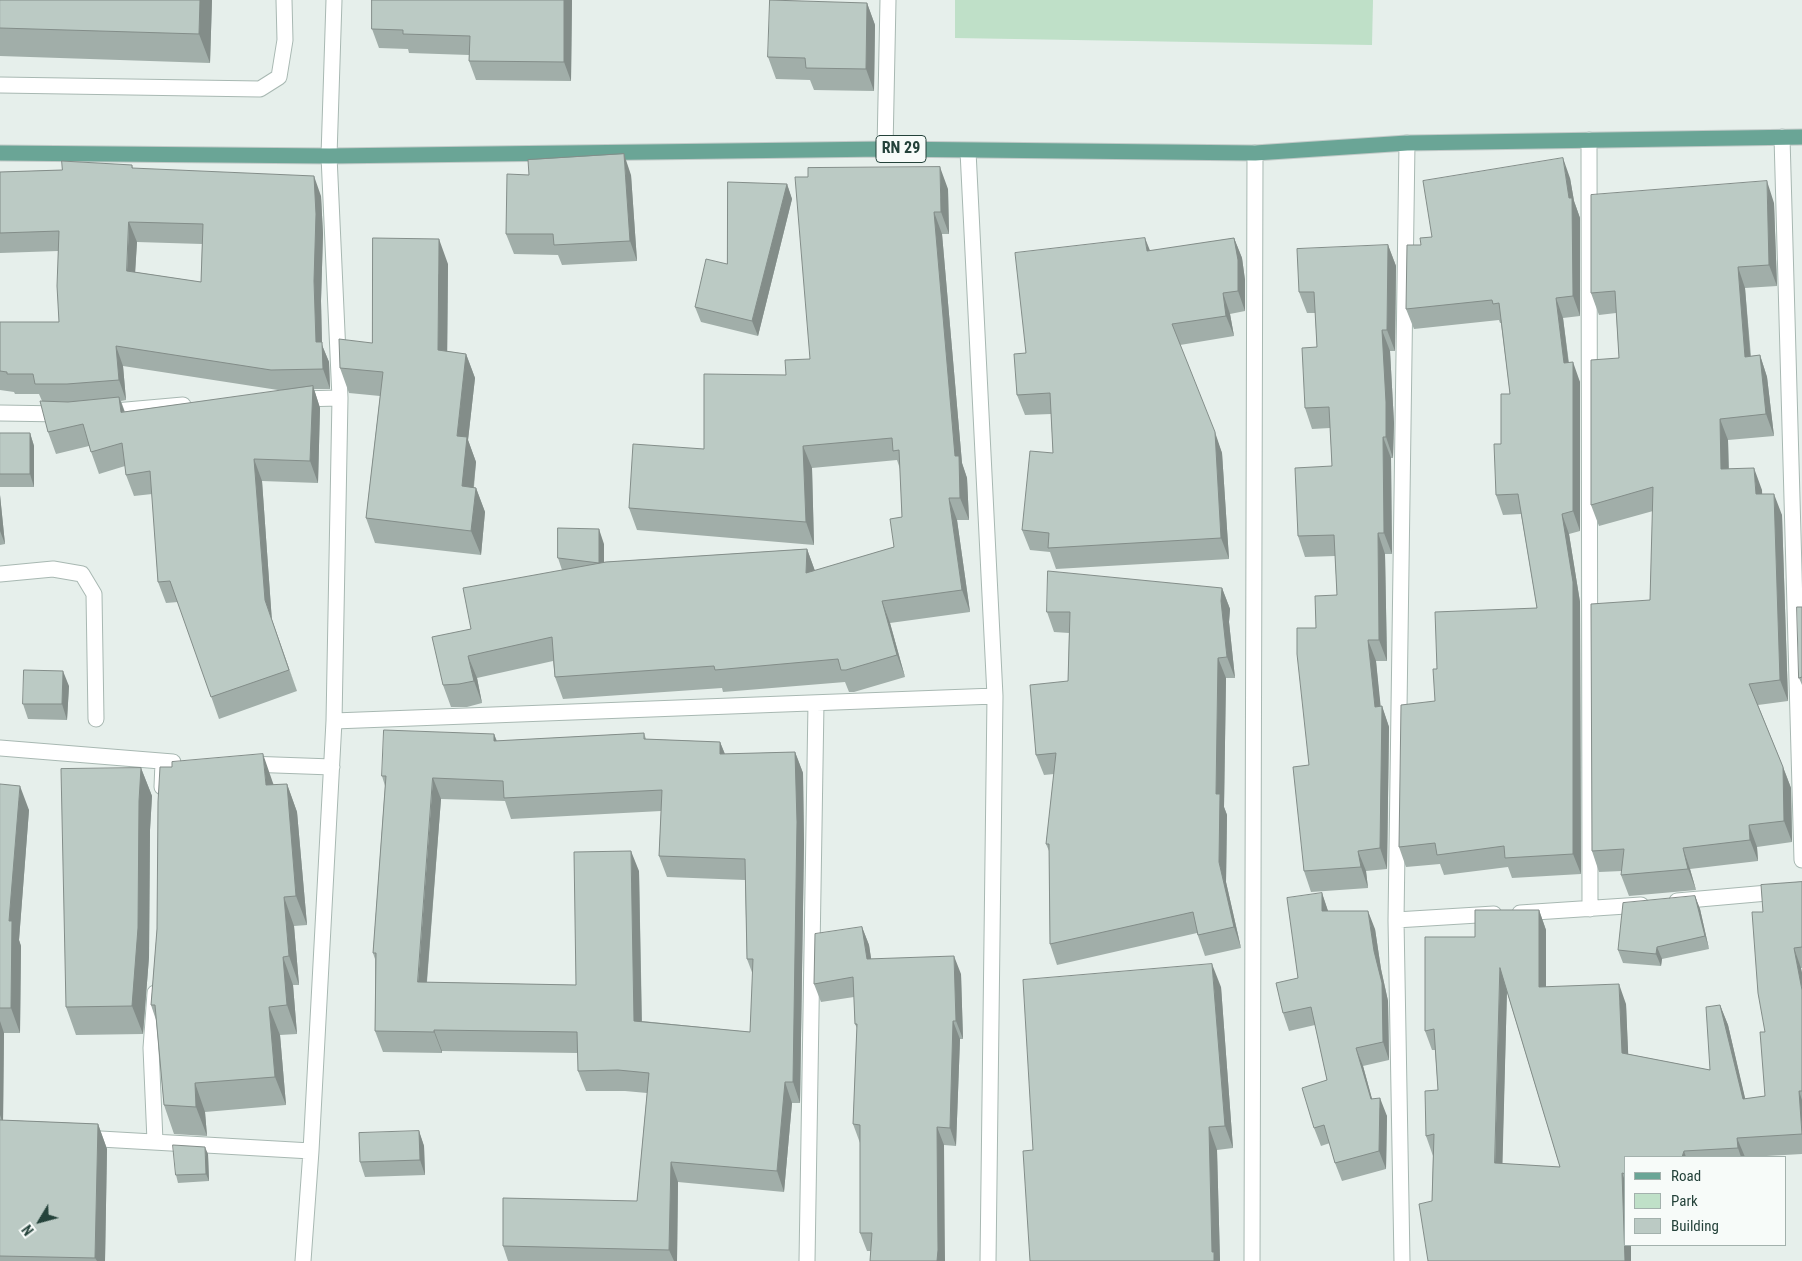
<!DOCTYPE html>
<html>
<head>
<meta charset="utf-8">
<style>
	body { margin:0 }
	#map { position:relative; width:1802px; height:1261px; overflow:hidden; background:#e6efeb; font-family:"Roboto Condensed",sans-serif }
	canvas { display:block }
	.legend { position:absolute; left:1624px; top:1156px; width:162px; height:90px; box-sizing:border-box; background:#f7fbf9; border:1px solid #a3b1ad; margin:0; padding:6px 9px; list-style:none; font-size:15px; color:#24423a }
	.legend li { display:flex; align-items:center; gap:10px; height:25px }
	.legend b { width:25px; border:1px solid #a3b1ad }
	.north { position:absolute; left:15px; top:1196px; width:50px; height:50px; -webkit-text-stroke:4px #f7fbf9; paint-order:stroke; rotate:233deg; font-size:14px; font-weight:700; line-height:20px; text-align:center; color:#24423a }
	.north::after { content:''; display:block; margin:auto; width:18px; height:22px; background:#24423a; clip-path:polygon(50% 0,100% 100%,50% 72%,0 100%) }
</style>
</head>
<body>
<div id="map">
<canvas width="1802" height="1261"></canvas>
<ul class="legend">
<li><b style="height:6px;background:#6aa596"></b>Road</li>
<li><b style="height:14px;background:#bfe0c8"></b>Park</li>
<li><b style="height:14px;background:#bbcac4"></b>Building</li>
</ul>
<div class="north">N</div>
</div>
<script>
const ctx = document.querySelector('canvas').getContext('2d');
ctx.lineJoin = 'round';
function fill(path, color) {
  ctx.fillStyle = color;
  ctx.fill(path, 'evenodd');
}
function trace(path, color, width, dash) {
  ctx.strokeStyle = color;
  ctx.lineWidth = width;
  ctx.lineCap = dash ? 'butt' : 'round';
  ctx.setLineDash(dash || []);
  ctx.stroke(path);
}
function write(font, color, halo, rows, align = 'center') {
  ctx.font = font + ' "Roboto Condensed",sans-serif';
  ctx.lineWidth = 4.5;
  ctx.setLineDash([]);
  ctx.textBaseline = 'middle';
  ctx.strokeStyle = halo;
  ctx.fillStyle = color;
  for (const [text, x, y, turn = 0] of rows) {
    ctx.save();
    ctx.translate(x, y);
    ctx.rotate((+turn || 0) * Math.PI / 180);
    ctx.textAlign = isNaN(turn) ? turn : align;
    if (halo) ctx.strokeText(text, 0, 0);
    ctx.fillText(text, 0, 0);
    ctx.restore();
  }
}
fill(new Path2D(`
	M955 0H1373L1372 45 955 38Z`), '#bfe0c8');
const minor = new Path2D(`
	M0 85 260 89 279 77 285 40 284 0
	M1782 137 1802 860
	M1589 140 1590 909
	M885 149 888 0
	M968 151 995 696 988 1261
	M298 399 340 398
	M104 412 183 405
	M0 413 63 414
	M0 574 53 569 82 574 94 594 96 719
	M334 721 995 696
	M0 748 173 762
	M248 764 332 767
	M162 787 163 762
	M1677 901 1802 890
	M1520 913 1641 905
	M1396 920 1494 914
	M83 1138 311 1151
	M155 1141 151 1048 155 993
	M303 1261 311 1151 334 721 340 398 329 156 334 0
	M807 1261 816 703
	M1252 1261 1255 153
	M1402 1261 1396 920 1407 143`);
const major = new Path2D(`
	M0 153 329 156 885 149 1255 153 1407 143 1802 137`);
trace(minor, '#a8b8b2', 17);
trace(major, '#c2cac8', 17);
trace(minor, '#fff', 15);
trace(major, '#6aa596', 15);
fill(new Path2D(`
	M0 0H212L210 63 0 56Z
	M572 0 571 81 476 80 469 61V55L409 53 408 49 379 48 372 29Z
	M867 3 875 25 874 91 814 90 810 80 776 79 768 57Z
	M132 165 133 169 321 196 323 234 321 301 322 345 329 362 330 389H314L320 408 318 483 262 481 272 622 297 691 219 719 178 602 166 603 158 582 152 494 134 496 126 475 125 466 99 474 89 446 56 454 48 432 42 401 39 394H15L14 392 0 390V322H59L58 251 0 253V172L62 170ZM137 242 202 244 201 282 135 272ZM123 366 278 390H287L125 412 121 401 126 400Z
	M631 175 637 261 562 265 558 255 514 254 506 234Z
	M1570 178 1574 201 1580 218V316L1563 318 1569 363 1580 382V531L1569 534 1580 602 1581 874 1512 878 1508 867 1444 875 1440 864 1406 867 1399 847 1435 701 1437 669 1537 608 1521 514 1503 515 1496 495 1501 444 1510 394 1501 323H1500L1499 320 1414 329 1406 309 1421 245 1432 237Z
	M787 184 792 199 758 336 701 322 695 307Z
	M948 189 949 234H942L962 463 967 478 969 520H957L970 612 890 623 905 677 854 692H849L845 682 723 692 722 688 563 699 555 677 553 661 477 678 482 703 467 707H451L443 685 471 629 562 570 558 558 604 544V562L807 549 815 571 894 547 902 517 900 469 897 460 812 468 814 545 637 530 629 508 704 449 786 375 810 359Z
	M1774 203 1777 286 1745 288 1751 356 1760 355 1767 377 1774 436 1728 440 1729 469 1762 490V494L1782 515 1788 701 1758 705 1783 767 1791 788 1792 842 1757 847 1758 861 1690 869 1696 890 1629 896 1621 875 1622 871 1599 872 1592 851 1650 600 1653 511 1599 526 1591 505 1619 358 1616 313 1599 315 1591 293Z
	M1234 238 1242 258 1245 280V311L1230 314 1234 336 1180 345 1222 453 1229 559 1056 569 1050 552 1030 550 1022 530 1053 453 1051 414 1025 415 1017 395 1026 353 1150 251Z
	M1388 245 1396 266 1395 351H1390L1394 423 1393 458H1391L1392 554H1385L1387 661H1376L1380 706H1382L1389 727 1387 869 1366 871 1368 888 1311 892 1304 871 1316 628 1337 595 1335 556 1305 557 1298 536 1332 466 1330 428 1312 429 1305 408 1317 347 1315 313H1307L1299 292Z
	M448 264 447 351 466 354 475 378 468 440 476 462 474 487 476 488 485 512 481 555 375 543 366 518 380 396 349 393 340 368 372 343Z
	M0 433H30L34 446V487H0Z
	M0 495 5 544 0 545Z
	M1222 588 1230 609 1229 622 1235 678H1226L1224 807 1227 815 1226 882 1241 948 1205 956 1197 933 1057 965 1050 944 1049 851 1046 844 1054 774 1044 775 1036 755 1068 681 1069 633 1054 632 1047 612Z
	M1802 607V685L1799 678Z
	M69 686 67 720 28 719 23 704Z
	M644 733 646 739 720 742 725 754 795 752 803 773 804 843 800 1103H792L784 1192 678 1182 677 1261H508L503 1246 637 1201 647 1093 625 1091H586L578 1071V1053L442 1051V1053L383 1052 375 1031V959L373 953 385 786 382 776 494 734 497 741ZM441 799 505 801 511 819 661 811 659 856 667 877 745 880 747 959 753 975 750 1032 642 1021 639 871 576 985 427 982Z
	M141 768 152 796 150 830 149 957 143 1034 76 1035 66 1007Z
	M273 783 274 785 287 784 297 812 307 925 294 926 299 985H293L297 1034 280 1035 286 1105 205 1112 207 1136 174 1134 164 1105 156 1020 151 1005 157 929Z
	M0 784 29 810 19 940 21 946 20 1033H4L3 1120 98 1124 107 1149 105 1261H0Z
	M1802 882V968H1801L1802 973V1154L1749 1157H1626V1245H1631V1261H1428L1432 1201 1433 1156 1426 1136 1438 1090 1435 1050H1432L1425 1031 1475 937 1539 910 1546 930V987L1626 1004 1628 1054 1710 1070 1720 1005 1728 1025 1745 1099 1765 1096V1032L1763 912ZM1507 992 1560 1167 1502 1164Z
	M1322 893 1328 911 1375 929 1381 969 1388 1001 1389 1060 1363 1066 1372 1099 1387 1116 1386 1169 1342 1181 1335 1163 1330 1143 1321 1146 1314 1128 1327 1080 1315 1025 1289 1031 1283 1013 1298 978Z
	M1695 896 1700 909 1709 949 1662 959 1661 966 1623 963 1618 950Z
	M862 927 869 945 871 959 961 974 963 1039H960L956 1146 944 1145 871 1251H867L860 1233V1143L853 1124 857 1028 855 1024 854 997 821 1002 814 984Z
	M1221 987 1233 1148 1217 1150 1220 1261H1030L1033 1150Z
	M419 1131 424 1146 425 1175 365 1177 360 1162Z
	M208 1154 209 1181 178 1183 176 1175Z`), '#a1aea9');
fill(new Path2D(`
	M200 0H212L210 63 199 34Z
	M564 0H572L571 81 564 62Z
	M867 3 875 25 874 91 866 69Z
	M624 154 631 175 637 261 630 241Z
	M1563 158 1570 178 1574 201 1580 218V316L1573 296 1569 198Z
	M940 167 948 189 949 234 941 212Z
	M314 176 321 196 323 234 321 301 322 345 329 362 330 389 323 369 316 342 314 281Z
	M1767 181 1774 203 1777 286 1769 265Z
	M787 184 792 199 758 336 752 321Z
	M934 212 942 234 962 463 967 478 969 520 960 498 955 456Z
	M129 222 137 242 134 291 127 271Z
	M1145 238 1153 258 1147 251Z
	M1234 238 1242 258 1245 280V311L1238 291Z
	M439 239 448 264 447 375 438 350Z
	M1388 245 1396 266 1395 351 1387 330Z
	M1738 267 1745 288 1752 378 1745 357Z
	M1223 293 1230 314 1234 336 1226 316Z
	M1556 298 1563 318 1571 383 1564 363Z
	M1382 330 1390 351 1394 423 1393 458 1386 437Z
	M116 346 123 366 126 400 119 380Z
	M466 354 475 378 468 440 476 462 471 511 462 486 457 436Z
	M1760 355 1767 377 1774 436 1766 414Z
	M1573 362 1580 382V531L1573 511Z
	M313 386 320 408 318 483 310 461Z
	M119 397 127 419 121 412Z
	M1720 419 1728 440 1729 490 1721 469Z
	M1215 432 1222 453 1229 559 1221 538Z
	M30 433 34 446V487L30 474Z
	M1383 437 1391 458 1392 554 1384 533Z
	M803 446 812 468 814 545 806 522Z
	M254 459 262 481 272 622 297 691 265 600Z
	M1754 468 1762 490 1763 515 1756 494Z
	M476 488 485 512 481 555 471 531Z
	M1774 494 1782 515 1788 701 1780 680Z
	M0 495 5 544 0 531Z
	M949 498 957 520 970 612 962 590Z
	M1562 514 1569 534 1580 602 1581 874 1573 854Z
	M599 529 604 544V578L599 563Z
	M1378 533 1385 554 1387 661 1379 640Z
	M807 549 815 571 806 573Z
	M1222 588 1230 609 1229 622 1235 678 1227 657 1221 601Z
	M882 601 890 623 905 677 897 655Z
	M1368 640 1376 661 1382 719V706L1389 727 1387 869 1380 848 1375 707Z
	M468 656 477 678 482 703 474 681Z
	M1218 658 1226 678 1224 807 1227 815 1226 882 1241 948 1234 927 1219 862 1216 794Z
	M63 671 69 686 67 720 62 704Z
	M494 734 501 754 494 741Z
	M720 742 728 762 720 754Z
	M795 752 803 773 804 843 800 1103 793 1082Z
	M263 754 273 783 276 814 266 785Z
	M1783 767 1791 788 1792 842 1784 821Z
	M141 768 152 796 150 830 149 957 143 1034 132 1006 139 801Z
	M433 778 441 799 425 1003 418 982Z
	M287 784 297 812 307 925 296 896Z
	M20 786 29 810 19 940 21 946 20 1033 11 1008 9 921Z
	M1749 825 1757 847 1758 861 1750 840Z
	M1683 848 1690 869 1696 890 1688 869Z
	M631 851 639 871 642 1041 634 1021Z
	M1358 851 1366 871 1368 888 1361 867Z
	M1322 893 1328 911H1322Z
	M1695 896 1700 909 1709 949 1705 936Z
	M284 897 294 926 299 985 289 956Z
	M1539 910 1546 930V1007L1539 987Z
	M1368 911 1375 929 1381 969 1388 1001 1389 1060 1383 1042 1374 951Z
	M862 927 869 945 874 977 867 959Z
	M1657 947 1662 959 1661 966 1656 954Z
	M1794 948 1801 968 1802 973V990Z
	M954 956 961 974 963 1039 956 1021Z
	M283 957 293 985 297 1034 287 1005Z
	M1212 964 1221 987 1233 1148 1225 1126Z
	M1500 968 1507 988 1502 1183 1495 1163Z
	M1619 984 1626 1004 1629 1072 1622 1053Z
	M1720 1005 1728 1025 1750 1119 1743 1099Z
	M269 1007 280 1035 286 1105 275 1077Z
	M0 1021 4 1033 3 1124 0 1115Z
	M953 1021 960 1039 956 1146 950 1128Z
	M434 1030 442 1051V1053L434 1032Z
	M1356 1048 1363 1066 1377 1117 1371 1099Z
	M785 1082 792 1103 784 1192 777 1171Z
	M195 1083 205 1112 207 1136 196 1107Z
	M1799 1091 1802 1100V1135V1134Z
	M1380 1098 1387 1116 1386 1169 1379 1151Z
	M98 1124 107 1149 105 1261H97L95 1258Z
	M937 1127 944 1145 945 1261H937Z
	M1209 1127 1217 1150 1220 1261H1214L1212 1252Z
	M419 1131 424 1146 425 1175 420 1160Z
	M1737 1138 1745 1157H1741L1738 1148Z
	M205 1147 208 1154 209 1181 206 1174Z
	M1684 1151 1686 1157H1682Z
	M671 1162 678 1182 677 1261H674L669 1250Z
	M1622 1173 1626 1183V1245H1631V1261H1625Z`), '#838d89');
const building = new Path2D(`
	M0 0H200L199 34 0 28Z
	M372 0H564V62L469 61 470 36 403 34V30L372 29Z
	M770 0 867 3 866 69 806 68 805 58 768 57Z
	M624 154 630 241 554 245 553 234H506L507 174 529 175 528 160Z
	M1563 158 1569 198H1572L1573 296 1556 298 1564 363 1573 362V511L1562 514 1573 582V854L1505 858 1504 846 1437 855 1435 843 1399 847 1401 705 1435 701 1433 669H1437L1435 612 1537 608 1518 494 1496 495 1494 444H1501V394H1510L1499 303 1493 304 1492 300 1406 309 1407 245H1421L1420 238 1432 237 1423 181Z
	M62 161 132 165V168L314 176 316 214 314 281 316 342H322L323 369 271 370 116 346 119 380 67 384H35L33 374H7V372L0 371V322H59L57 286 59 231 0 233V172L62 170ZM129 222 203 224 201 282 127 271Z
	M940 167 941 212H934L955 456H959L960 498H949L962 590 882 601 897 655 846 670H841L838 659 715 670 714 666 555 677 552 637 468 656 474 681 459 684 443 685 432 637 471 629 463 588 606 562 807 549 806 573 894 547 890 519 902 517 899 450 893 451 892 438 803 446 806 522 629 508 633 444 704 449V374L786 375 785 360 810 359 795 177H808V168Z
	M1767 181 1769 265 1738 267 1745 357 1760 355 1766 414 1720 419 1721 469 1754 468 1756 494H1774L1780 680 1749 684 1783 767 1784 821 1749 825 1750 840 1683 848 1688 869 1621 875 1624 849 1592 851 1591 604 1650 600 1653 487 1591 505V360L1619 358 1615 291 1591 293V195Z
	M728 182 787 184 752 321 695 307 706 259 727 264Z
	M373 238 439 239 438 350 466 354 457 436 467 437 462 486 476 488 471 531 366 518 383 372 340 368 339 339 372 343Z
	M1145 238 1147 251 1234 238 1238 260V291L1223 293 1226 316 1172 324 1215 432 1221 538 1048 548 1049 533 1022 530 1030 451 1053 453 1050 393 1017 395 1014 354 1026 353 1015 253Z
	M1388 245 1387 330H1382L1386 402V437H1383L1384 533H1378L1379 640H1368L1375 707 1382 706 1380 848 1358 851 1361 867 1304 871 1293 767 1309 765 1297 654V628H1316L1315 596 1337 595 1334 535 1298 536 1295 468 1332 466 1329 407 1305 408 1302 348 1317 347 1314 292H1299L1297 249Z
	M313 386 310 461 254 459 265 600 289 670 211 697 170 581 158 582 150 471 126 475 122 443 91 452 83 424 48 432 40 401 68 402 119 397 121 412Z
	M0 433H30V474H0Z
	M558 528 599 529V563L558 558Z
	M1048 571 1222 588 1221 601 1227 657 1218 658 1216 794H1220L1219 862 1234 927 1198 935 1193 912 1050 944 1049 844H1046L1056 753 1036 755 1030 685 1068 681 1070 612H1047Z
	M1797 607H1802V677L1799 678Z
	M24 670 63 671 62 704H23Z
	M384 730 494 734V741L644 733V739L720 742V754L795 752 797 822 793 1082H785L777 1171 671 1162 669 1250 503 1246V1198L637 1201 649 1073 618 1070 578 1071 577 1032 434 1030V1032L375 1031 376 953H373L386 776H382ZM433 778 503 781 504 798 662 790 659 856 745 859 747 959H753L750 1032 634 1021 631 851 574 852 576 985 418 982Z
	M263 754 266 785 287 784 296 896 284 897 289 956 283 957 287 1005 269 1007 275 1077 195 1083 196 1107 164 1105 155 1005H151L157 929 158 802 160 767H172V762Z
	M141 768 139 801 138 928 132 1006 66 1007 61 769Z
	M0 784 20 786 9 921H12L11 1008H0Z
	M1802 882V947L1794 948 1802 990V1091H1799L1802 1134 1737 1138 1738 1148 1684 1151 1682 1157H1626V1174L1622 1173 1625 1261H1428L1419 1204 1432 1201 1434 1134 1426 1136 1425 1091 1438 1090 1434 1029 1425 1031V937H1475V910H1539V987L1619 984 1622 1053 1710 1070 1706 1007 1720 1005 1743 1099 1765 1096 1760 1032H1765L1758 993 1752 912H1763L1761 885ZM1500 968 1560 1167 1495 1163Z
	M1322 893V911H1368L1374 951 1382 983 1383 1042 1356 1048 1371 1099 1380 1098 1379 1151 1335 1163 1324 1125 1314 1128 1302 1088 1327 1080 1311 1007 1283 1013 1276 983 1298 978 1287 898Z
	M1695 896 1705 936 1657 947 1656 954 1618 950 1623 903Z
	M862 927 867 959 954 956 956 1021H953L950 1128 937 1127 938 1250 937 1261H870L872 1233H860V1125L853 1124 857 1024H855L853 977 814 984 815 934Z
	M1212 964 1225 1126 1209 1127 1212 1252H1214V1261H1030L1023 1151 1033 1150 1023 980Z
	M0 1120 98 1124 95 1258 0 1256Z
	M419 1131 420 1160 360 1162 359 1133Z
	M173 1145 205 1147 206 1174 176 1175Z`);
fill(building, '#bbcac4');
trace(building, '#838d89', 1);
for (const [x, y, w] of [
	[901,149,50]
]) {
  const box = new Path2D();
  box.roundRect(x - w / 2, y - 13.5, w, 27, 4);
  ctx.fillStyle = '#f7fbf9';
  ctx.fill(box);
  trace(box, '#24423a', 1);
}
write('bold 16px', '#24423a', null, [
	["RN 29",901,149]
]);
</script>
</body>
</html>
